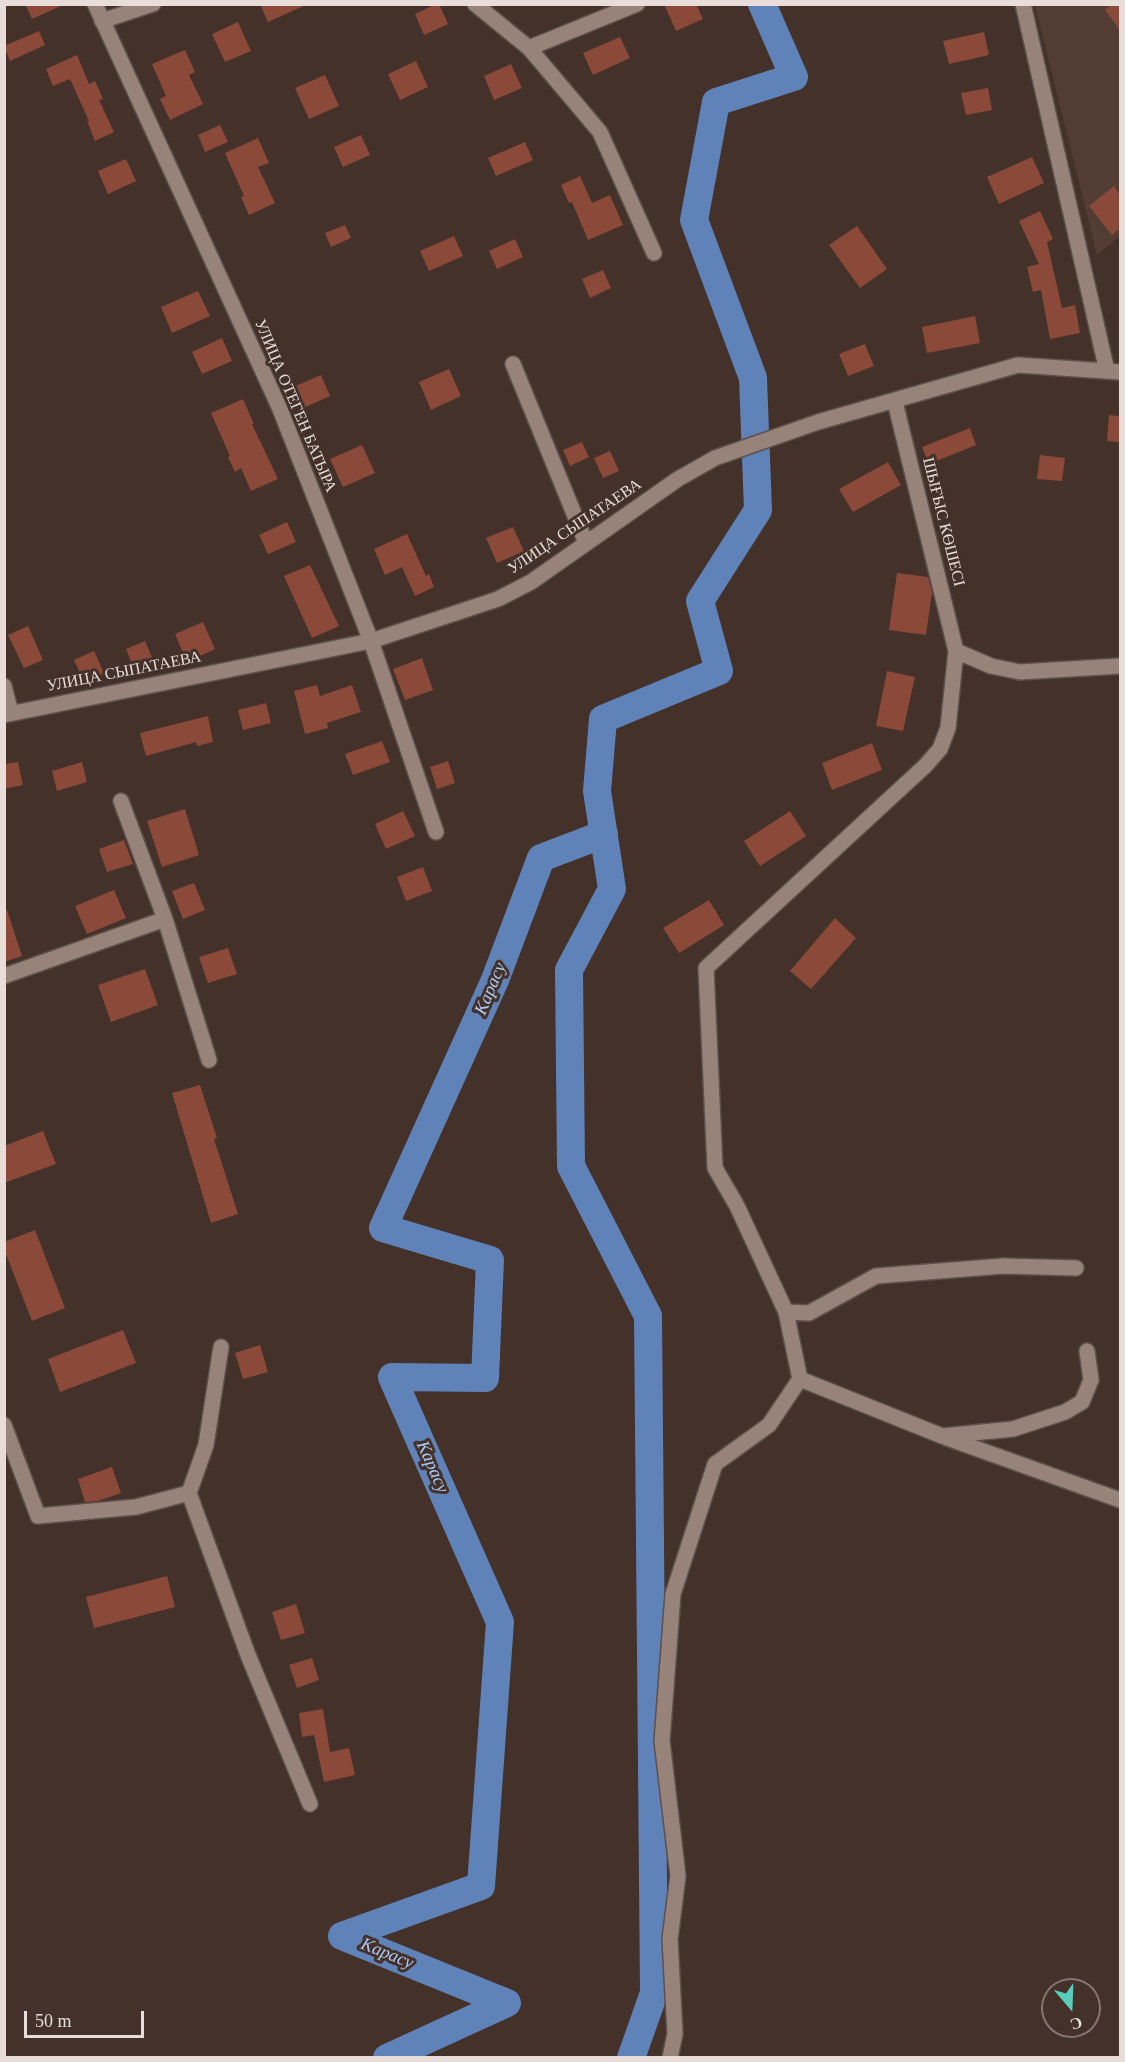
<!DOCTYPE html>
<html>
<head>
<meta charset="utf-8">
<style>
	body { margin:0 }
	#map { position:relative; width:1125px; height:2062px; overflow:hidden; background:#43312a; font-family:Georgia,serif }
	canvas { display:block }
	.frame { position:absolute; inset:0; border:6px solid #e8ddd8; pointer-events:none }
	.north { position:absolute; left:1041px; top:1978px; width:60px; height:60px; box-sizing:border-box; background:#43312a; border:2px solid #857670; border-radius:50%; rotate:161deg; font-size:16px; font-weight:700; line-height:24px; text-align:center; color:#e8ddd8 }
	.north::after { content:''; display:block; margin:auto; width:21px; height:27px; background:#5bcebb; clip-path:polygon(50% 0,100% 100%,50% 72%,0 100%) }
	.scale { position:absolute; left:24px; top:2011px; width:120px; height:27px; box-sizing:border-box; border:3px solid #e8ddd8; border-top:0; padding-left:8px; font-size:18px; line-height:21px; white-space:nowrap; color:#e8ddd8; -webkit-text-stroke:4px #43312a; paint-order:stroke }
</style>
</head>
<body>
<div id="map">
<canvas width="1125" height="2062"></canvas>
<div class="frame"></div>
<div class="north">С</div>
<div class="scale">50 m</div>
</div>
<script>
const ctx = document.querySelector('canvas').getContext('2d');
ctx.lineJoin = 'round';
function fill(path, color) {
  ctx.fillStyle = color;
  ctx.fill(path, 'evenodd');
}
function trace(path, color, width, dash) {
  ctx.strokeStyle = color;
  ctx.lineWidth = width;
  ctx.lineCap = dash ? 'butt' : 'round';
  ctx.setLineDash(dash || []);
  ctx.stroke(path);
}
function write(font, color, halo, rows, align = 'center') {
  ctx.font = font + ' Georgia,serif';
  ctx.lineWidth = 6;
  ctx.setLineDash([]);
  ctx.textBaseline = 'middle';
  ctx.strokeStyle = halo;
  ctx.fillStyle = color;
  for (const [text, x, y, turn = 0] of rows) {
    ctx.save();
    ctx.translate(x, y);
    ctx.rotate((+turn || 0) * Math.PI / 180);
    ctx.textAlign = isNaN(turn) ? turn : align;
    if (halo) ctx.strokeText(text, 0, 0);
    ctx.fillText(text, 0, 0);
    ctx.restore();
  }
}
fill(new Path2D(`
	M1035 5H1120V236L1097 255Z`), '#533c33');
trace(new Path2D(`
	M387 2058 507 2003 342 1936 481 1886 500 1622 392 1377 485 1378 490 1260 383 1228 495 980 541 858 604 834
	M631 2058 654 1993 648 1316 571 1166 569 970 612 889 597 791 603 719 719 671 700 601 758 510 753 378 694 220 716 102 794 77 762 4`), '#5f82b9', 28);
fill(new Path2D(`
	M25 4H65L32 19Z
	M260 4H308L268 22Z
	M436 4H439L448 24 424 35 415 14Z
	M664 4H696L703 19 676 31Z
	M1112 4H1120V30L1105 10Z
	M238 22 251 51 225 62 212 34Z
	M39 31 45 45 10 61 4 46Z
	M984 32 989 55 949 64 943 41Z
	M620 37 630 58 593 75 583 53Z
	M185 50 195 72 189 75 203 104 170 120 160 99 166 96 152 64Z
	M77 55 89 84 95 81 103 99 99 100 114 132 95 141 87 121H89L70 79 53 86 46 69Z
	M416 61 428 87 400 100 388 74Z
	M511 64 522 88 494 100 484 76Z
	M325 75 339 106 309 119 295 88Z
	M988 88 992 110 966 115 961 93Z
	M220 125 228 142 205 152 198 135Z
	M361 135 370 155 343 167 334 147Z
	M258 138 269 163 258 167 275 203 249 215 241 197 244 196 225 153Z
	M525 142 533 160 496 176 488 158Z
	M1032 157 1044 183 999 204 987 177Z
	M126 159 136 181 108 194 98 171Z
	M580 176 592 203 610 195 623 225 588 240 572 202 569 203 561 185Z
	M1114 186 1120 195V228L1112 235 1089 206Z
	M1040 211 1053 239 1047 242 1062 308 1075 305 1080 333 1050 339 1041 290 1033 292 1027 267 1039 264 1019 221Z
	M345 225 351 238 331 247 325 233Z
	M857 226 887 269 860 288 829 245Z
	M454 236 463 256 429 271 420 251Z
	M515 239 523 257 497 269 489 251Z
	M603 270 611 288 590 298 582 279Z
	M198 291 210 316 172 333 161 307Z
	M975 316 980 343 927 353 922 327Z
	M222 338 232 361 202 374 192 352Z
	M865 344 874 366 848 376 839 354Z
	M449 369 461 396 431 410 419 382Z
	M321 375 330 396 301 409 291 388Z
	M243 399 254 424H252L278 479 251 491 241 468 235 472 228 457 230 456 211 413Z
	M1109 415 1120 416V442L1107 441Z
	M970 428 976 445 929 464 922 447Z
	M582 442 589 457 570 466 563 450Z
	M362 445 375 473 343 487 330 459Z
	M610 451 619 471 603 478 594 458Z
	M1040 455 1065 458 1062 481 1037 479Z
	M888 462 901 485 853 512 839 489Z
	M287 522 296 542 268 554 259 535Z
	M513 527 524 551 497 563 486 538Z
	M407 534 426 576 429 574 434 587 415 596 402 567 385 575 374 549Z
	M310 565 339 626 312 638 284 576Z
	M897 573 928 577 932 593 926 635 889 630Z
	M203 622 215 649 187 662 175 634Z
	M28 626 43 660 24 668 8 635Z
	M145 641 155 664 136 673 126 649Z
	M94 651 104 673 84 682 74 660Z
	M422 658 433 690 405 700 393 669Z
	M887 671 915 677 903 731 876 726Z
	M317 685 320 696 352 685 361 712 327 723 328 728 305 734 294 691Z
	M266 703 271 723 243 730 238 710Z
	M208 716 213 742 197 746 196 742 146 756 140 733Z
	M382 741 390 762 353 775 345 754Z
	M872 743 882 770 832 790 822 763Z
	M448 761 455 783 437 789 430 767Z
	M18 762 23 785 4 789V764Z
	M82 762 87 782 57 791 52 771Z
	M185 809 199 855 162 867 147 821Z
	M403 811 415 836 386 849 375 824Z
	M790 811 806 836 760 866 744 841Z
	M124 840 133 864 107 872 99 849Z
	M423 867 432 891 406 901 397 877Z
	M194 883 205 910 183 919 172 891Z
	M114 890 126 918 87 934 75 906Z
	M709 900 724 925 679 953 663 928Z
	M7 910 22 956 4 962V911Z
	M835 918 856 938 811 989 790 971Z
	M228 948 237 974 208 983 199 957Z
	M145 969 158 1005 111 1022 98 985Z
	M200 1085 217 1138 214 1139 238 1214 211 1223 172 1093Z
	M43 1131 56 1164 4 1183V1146Z
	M35 1230 65 1308 32 1321 4 1249V1242Z
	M123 1330 136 1363 60 1392 48 1359Z
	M260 1345 268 1372 243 1379 235 1353Z
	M112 1467 121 1493 98 1501 85 1502 78 1479Z
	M167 1576 175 1607 94 1628 86 1597Z
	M296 1604 305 1633 281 1640 272 1612Z
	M312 1658 319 1680 297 1688 289 1665Z
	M323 1709 330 1752 349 1748 355 1775 324 1782 314 1735 302 1737 299 1713Z`), '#8b4939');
const minor = new Path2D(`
	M95 4 280 409 371 641 436 832
	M475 4 529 48 637 4
	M1023 4 1107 371
	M102 21 153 4
	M529 48 600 132 654 253
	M513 364 586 543
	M956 651 991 666 1020 672 1120 666
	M4 686 11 713
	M4 715 371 641 498 599 531 582 678 479 715 458 818 422 1018 365 1120 372
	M121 801 165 919 209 1060
	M4 976 165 919
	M786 1312 809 1313 876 1276 1003 1266 1076 1268
	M221 1347 206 1445 189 1493 248 1655 310 1804
	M800 1379 942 1436 1013 1429 1065 1412 1082 1402 1091 1380 1087 1351
	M4 1425 38 1516 136 1507 189 1493
	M947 1438 1120 1500
	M670 2058 675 2034 670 1939 678 1876 662 1741 673 1594 715 1464 769 1425 800 1379 786 1312 737 1206 715 1168 706 968 925 766 940 749 948 728 956 651 895 402`);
trace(minor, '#5e504a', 18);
trace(minor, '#98837b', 15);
write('16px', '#e8ddd8', '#43312a', [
	["УЛИЦА ОТЕГЕН БАТЫРА",295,406,67],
	["ШЫҒЫС КӨШЕСІ",943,522,76],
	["УЛИЦА СЫПАТАЕВА",575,527,-34],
	["УЛИЦА СЫПАТАЕВА",124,672,-11]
]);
write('italic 18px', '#abcaf9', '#43312a', [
	["Карасу",491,989,-67],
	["Карасу",432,1467,66],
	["Карасу",387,1954,22]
]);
</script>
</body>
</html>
